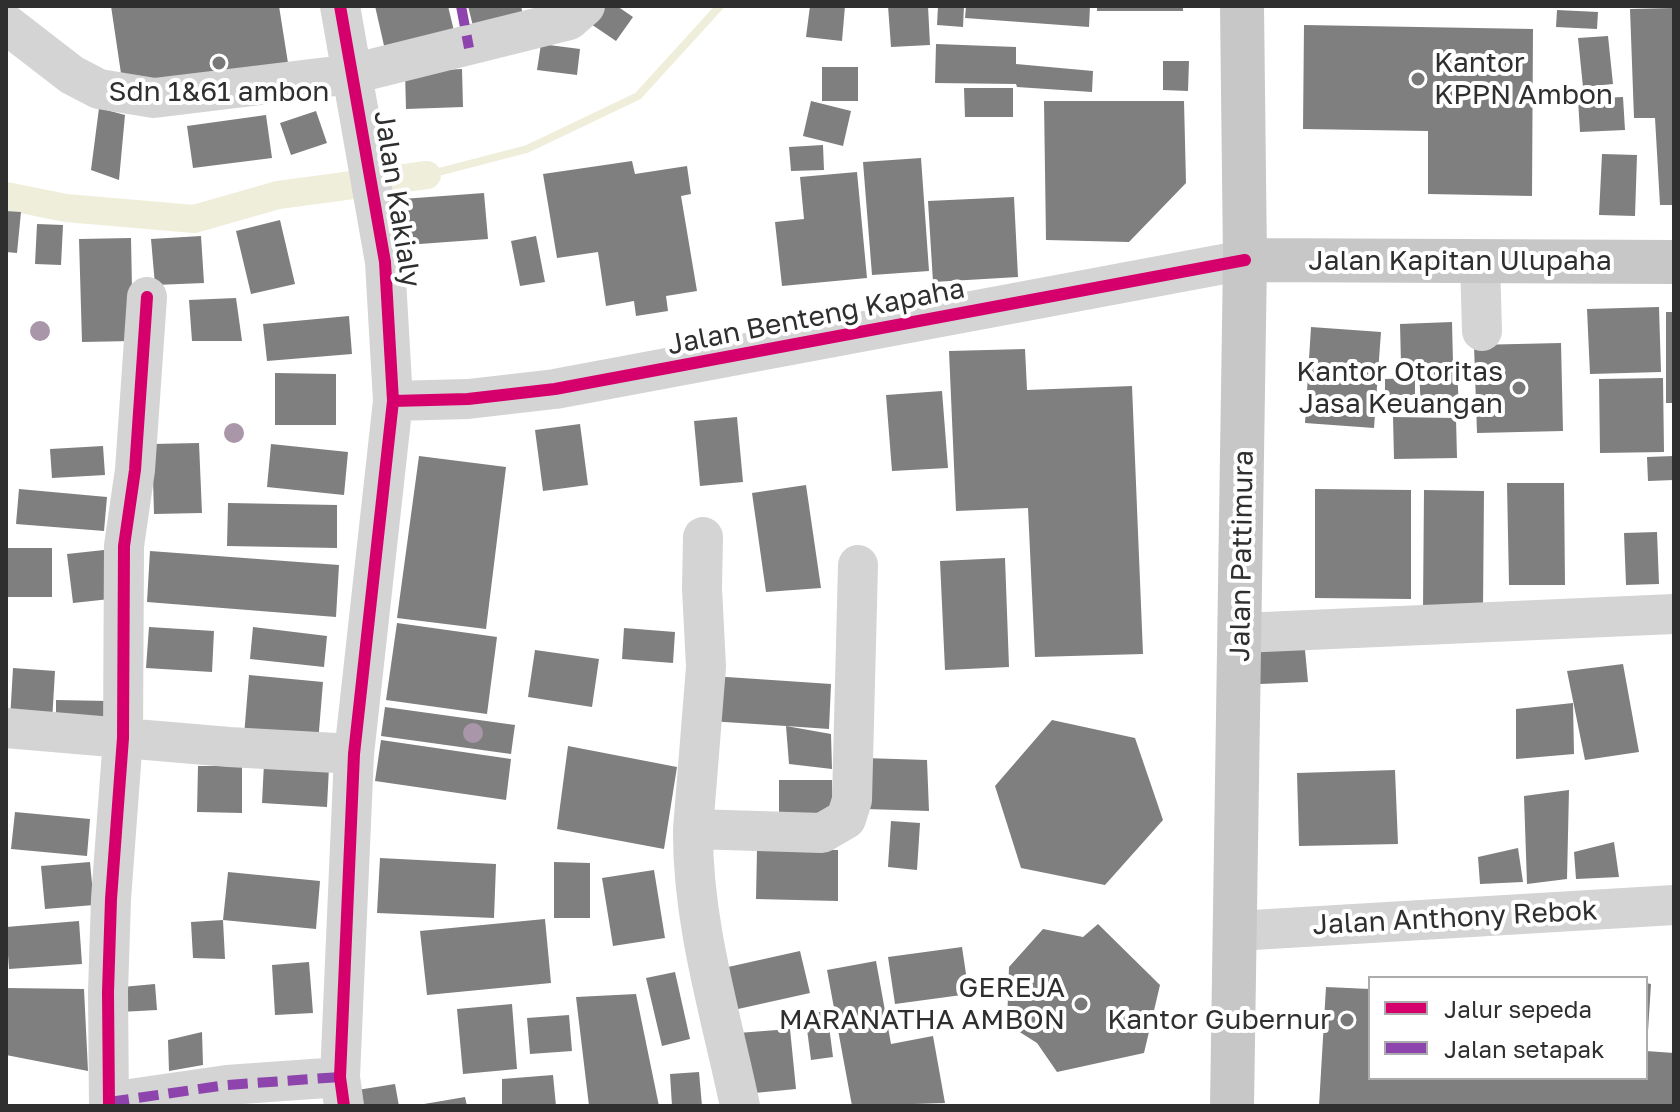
<!DOCTYPE html>
<html>
<head>
<meta charset="utf-8">
<style>
	body { margin:0 }
	#map { position:relative; width:1680px; height:1112px; overflow:hidden; background:#fff; font-family:"Golos Text",sans-serif }
	canvas { display:block }
	.frame { position:absolute; inset:0; border:8px solid #2f2f2f; pointer-events:none }
	.legend { position:absolute; left:1368px; top:976px; width:280px; height:104px; box-sizing:border-box; background:#fff; border:2px solid #acacac; margin:0; padding:10px 14px; list-style:none; font-size:24px; color:#2f2f2f }
	.legend li { display:flex; align-items:center; gap:16px; height:40px }
	.legend b { width:40px; border:2px solid #acacac }
</style>
</head>
<body>
<div id="map">
<canvas width="1680" height="1112"></canvas>
<div class="frame"></div>
<ul class="legend">
<li><b style="height:10px;background:#d6006c"></b>Jalur sepeda</li>
<li><b style="height:10px;background:#8e44ad"></b>Jalan setapak</li>
</ul>
</div>
<script>
const ctx = document.querySelector('canvas').getContext('2d');
ctx.lineJoin = 'round';
function trace(path, color, width, dash) {
  ctx.strokeStyle = color;
  ctx.lineWidth = width;
  ctx.lineCap = dash ? 'butt' : 'round';
  ctx.setLineDash(dash || []);
  ctx.stroke(path);
}
function fill(path, color) {
  ctx.fillStyle = color;
  ctx.fill(path, 'evenodd');
}
function write(font, color, halo, rows, align = 'center') {
  ctx.font = font + ' "Golos Text",sans-serif';
  ctx.lineWidth = 8;
  ctx.setLineDash([]);
  ctx.textBaseline = 'middle';
  ctx.strokeStyle = halo;
  ctx.fillStyle = color;
  for (const [text, x, y, turn = 0] of rows) {
    ctx.save();
    ctx.translate(x, y);
    ctx.rotate((+turn || 0) * Math.PI / 180);
    ctx.textAlign = isNaN(turn) ? turn : align;
    if (halo) ctx.strokeText(text, 0, 0);
    ctx.fillText(text, 0, 0);
    ctx.restore();
  }
}
trace(new Path2D(`
	M427 175 527 149 638 96 720 6`), '#efeedb', 8);
trace(new Path2D(`
	M6 196 66 208 194 219 278 195 427 175`), '#efeedb', 28);
fill(new Path2D(`
	M111 6H279L288 63 123 87Z
	M375 6H448L455 35 385 50Z
	M468 6H521L523 15 473 26Z
	M595 6H617L633 17 616 41 585 20Z
	M810 6H845L842 41 806 37Z
	M888 6H928L930 45 891 47Z
	M938 6H964L963 27 937 25Z
	M966 6H1090L1089 27 965 18Z
	M1097 6H1183V11H1097Z
	M1672 8 1674 205H1660L1655 118H1634L1630 9Z
	M1557 10 1598 12 1597 29 1556 27Z
	M1304 25 1533 29 1532 196 1428 194V131L1303 129Z
	M1608 36 1613 84 1583 87 1578 38Z
	M541 44 580 49 577 75 537 70Z
	M936 44 1016 47V64L1093 71 1092 92 1017 87 1016 84 935 83Z
	M1163 61H1189L1188 91 1163 90Z
	M822 67H858V101H822Z
	M462 69 463 107 406 109 405 72Z
	M964 88H1013V117H965Z
	M1623 97 1625 130 1580 132 1578 99Z
	M811 101 851 111 843 146 803 136Z
	M1044 101H1184L1186 183 1129 242 1046 240Z
	M99 108 125 115 119 180 91 170Z
	M316 111 327 143 291 155 280 123Z
	M266 115 272 158 193 168 187 126Z
	M823 145 824 170 791 171 789 147Z
	M1602 154 1637 155 1635 216 1599 215Z
	M921 158 929 271 872 275 863 162Z
	M632 161 635 174 687 166 691 194 681 196 697 291 666 296 668 311 636 316 634 301 606 306 598 252 557 258 543 174Z
	M857 172 867 278 782 286 775 222 804 219 800 177Z
	M484 193 488 239 406 245 402 199Z
	M1014 197 1018 277 933 282 928 201Z
	M6 211 21 212 17 253 6 252Z
	M280 220 295 284 251 294 236 231Z
	M37 224 63 225 61 265 35 264Z
	M201 236 204 283 155 285 151 239Z
	M536 236 545 282 520 286 511 241Z
	M131 238 133 341 82 342 79 239Z
	M236 298 242 341H192L189 300Z
	M1659 307 1661 372 1590 374 1587 309Z
	M1666 312H1674V403H1666Z
	M349 316 352 354 267 361 263 324Z
	M1452 322 1453 363 1401 364 1400 324Z
	M1311 327 1381 332 1374 428 1305 423Z
	M1561 343 1563 431 1477 433 1474 345Z
	M1025 349 1027 390 1132 386 1143 654 1035 657 1028 508 956 511 949 351Z
	M1457 366 1459 411 1421 412 1419 368Z
	M275 373 336 374V425H275Z
	M1415 378V395H1385V379Z
	M1663 378 1664 452 1600 453 1599 379Z
	M942 391 948 468 892 471 886 395Z
	M737 417 743 482 700 486 694 421Z
	M1393 417 1456 418 1457 458 1394 459Z
	M580 424 588 485 543 491 535 430Z
	M199 443 202 513 154 514 152 444Z
	M271 444 348 452 344 495 267 487Z
	M103 446 105 475 52 478 50 449Z
	M419 456 506 467 486 629 397 618Z
	M1674 456V480L1648 481 1647 457Z
	M1507 483H1564L1565 585H1509Z
	M806 485 821 588 766 592 752 493Z
	M19 489 107 497 104 531 16 524Z
	M1315 489 1411 490V599L1315 598Z
	M1424 490 1484 491 1483 610 1423 609Z
	M228 503 337 505V548L227 546Z
	M1657 532 1659 584 1626 585 1624 533Z
	M6 548H52V597H6Z
	M104 550 110 599 73 603 67 554Z
	M150 551 339 565 336 617 147 602Z
	M1005 558 1009 667 945 670 940 561Z
	M397 623 497 637 487 714 386 700Z
	M149 627 214 631 212 672 146 668Z
	M253 627 327 636 324 667 250 659Z
	M624 628 675 632 673 663 622 659Z
	M1304 639 1308 682 1260 684 1258 641Z
	M535 650 599 659 592 707 528 697Z
	M1623 664 1639 752 1585 760 1567 671Z
	M13 668 55 671 52 722 10 720Z
	M249 675 323 682 318 743 244 736Z
	M712 676 831 684 829 729 786 726 831 734 832 769 789 764 786 726 709 721Z
	M56 700 109 701V729L56 728Z
	M1573 703 1574 754 1516 759V709Z
	M385 707 515 725 511 754 381 736Z
	M1052 720 1135 738 1163 820 1105 885 1021 868 995 786Z
	M381 740 511 759 506 800 375 781Z
	M568 746 677 767 664 849 557 829Z
	M864 758 927 760 929 811 866 809Z
	M264 763 329 767 327 807 262 803Z
	M198 766H242V813L197 812Z
	M1395 770 1398 844 1299 846 1297 773Z
	M779 780H832L833 827H779Z
	M1569 790 1567 879 1527 884 1524 796Z
	M15 812 90 819 87 856 11 849Z
	M891 821 920 823 917 870 888 867Z
	M1614 842 1619 877 1576 879 1574 852Z
	M1518 848 1523 882 1480 884 1478 857Z
	M757 849 838 850V901L756 899Z
	M380 858 496 864 494 918 377 913Z
	M90 862 94 905 45 909 41 866Z
	M554 862 590 863V918H554Z
	M654 870 665 938 613 946 602 878Z
	M228 872 320 881 316 929 223 920Z
	M545 919 551 983 427 995 420 931Z
	M223 920 225 959 193 958 191 922Z
	M79 921 82 964 9 969 6 927Z
	M1098 924 1160 985 1144 1053 1057 1072 1037 1043 1007 1024 1009 967 1043 929 1083 937Z
	M962 947 969 994 895 1004 888 957Z
	M800 951 810 993 729 1011 719 969Z
	M876 961 891 1044 933 1036 945 1103 852 1106 827 970Z
	M309 962 313 1013 275 1015 272 965Z
	M675 972 690 1039 662 1046 646 978Z
	M1646 983 1651 984 1648 1031H1646Z
	M155 984 157 1010 120 1012 122 987Z
	M1326 987 1370 989V1078H1646V1051L1674 1053V1106H1319Z
	M6 988 84 989 88 1071 6 1055Z
	M636 994 659 1106H589L576 997Z
	M512 1004 517 1069 463 1074 457 1009Z
	M827 1011 833 1057 811 1060 805 1014Z
	M569 1015 572 1051 530 1054 527 1018Z
	M790 1029 796 1089 744 1094 738 1033Z
	M202 1032 203 1065 169 1071 168 1040Z
	M699 1072 702 1106H672L670 1074Z
	M553 1075 556 1106H502V1079Z
	M395 1084 399 1106H353L351 1091Z
	M465 1097 467 1106H424V1104Z`), '#7f7f7f');
trace(new Path2D(`
	M340 6 385 262 393 401 354 754 340 1077 344 1106
	M6 24 72 75 99 89 154 98 352 74 569 20 585 6
	M1480 261 1482 331
	M393 401 468 399 555 389 1245 260
	M1241 633 1674 614
	M6 728 229 747 354 754
	M693 829 706 667 702 588 703 537
	M1236 931 1674 905
	M109 1102 227 1085 340 1077
	M109 1106 108 992 111 899 123 738 124 546 135 470 147 297
	M740 1106C721 1015 692 923 693 829L822 833 846 819 852 800 858 565`), '#d4d4d4', 40);
trace(new Path2D(`
	M1245 260 1674 262
	M1232 1106 1245 260 1242 6`), '#c7c7c7', 44);
trace(new Path2D(`
	M461 6 469 48
	M109 1102 227 1085 340 1077`), '#8e44ad', 10, [20, 10]);
trace(new Path2D(`
	M340 6 385 262 393 401 354 754 340 1077 344 1106
	M393 401 468 399 555 389 1245 260
	M109 1106 108 992 111 899 123 738 124 546 135 470 147 297`), '#d6006c', 12);
ctx.fillStyle = '#aa96a9';
for (const [x, y] of [
	[40,331],
	[234,433],
	[473,733]
]) {
  ctx.beginPath();
  ctx.arc(x, y, 10, 0, 2 * Math.PI);
  ctx.fill();
}
for (const [x, y, r, color] of [
	[219,63,8,"#787878"],
	[1418,79,8,"#787878"],
	[1519,388,8,"#787878"],
	[1081,1004,8,"#787878"],
	[1347,1020,8,"#787878"]
]) {
  const dot = new Path2D();
  dot.arc(x, y, r, 0, 2 * Math.PI);
  ctx.fillStyle = color;
  ctx.fill(dot);
  trace(dot, '#fff', 3);
}
write('28px', '#2f2f2f', '#fff', [
	["Kantor",1434,63,"left"],
	["KPPN Ambon",1434,95,"left"],
	["Sdn 1&61 ambon",219,92,"center"],
	["Kantor Otoritas",1503,372],
	["Jasa Keuangan",1503,404],
	["GEREJA",1065,988],
	["MARANATHA AMBON",1065,1020],
	["Kantor Gubernur",1331,1020]
], 'right');
write('28px', '#2f2f2f', '#fff', [
	["Jalan Kakialy",397,199,81],
	["Jalan Kapitan Ulupaha",1460,261],
	["Jalan Benteng Kapaha",816,317,-11],
	["Jalan Pattimura",1242,556,-89],
	["Jalan Anthony Rebok",1455,918,-3]
]);
</script>
</body>
</html>
